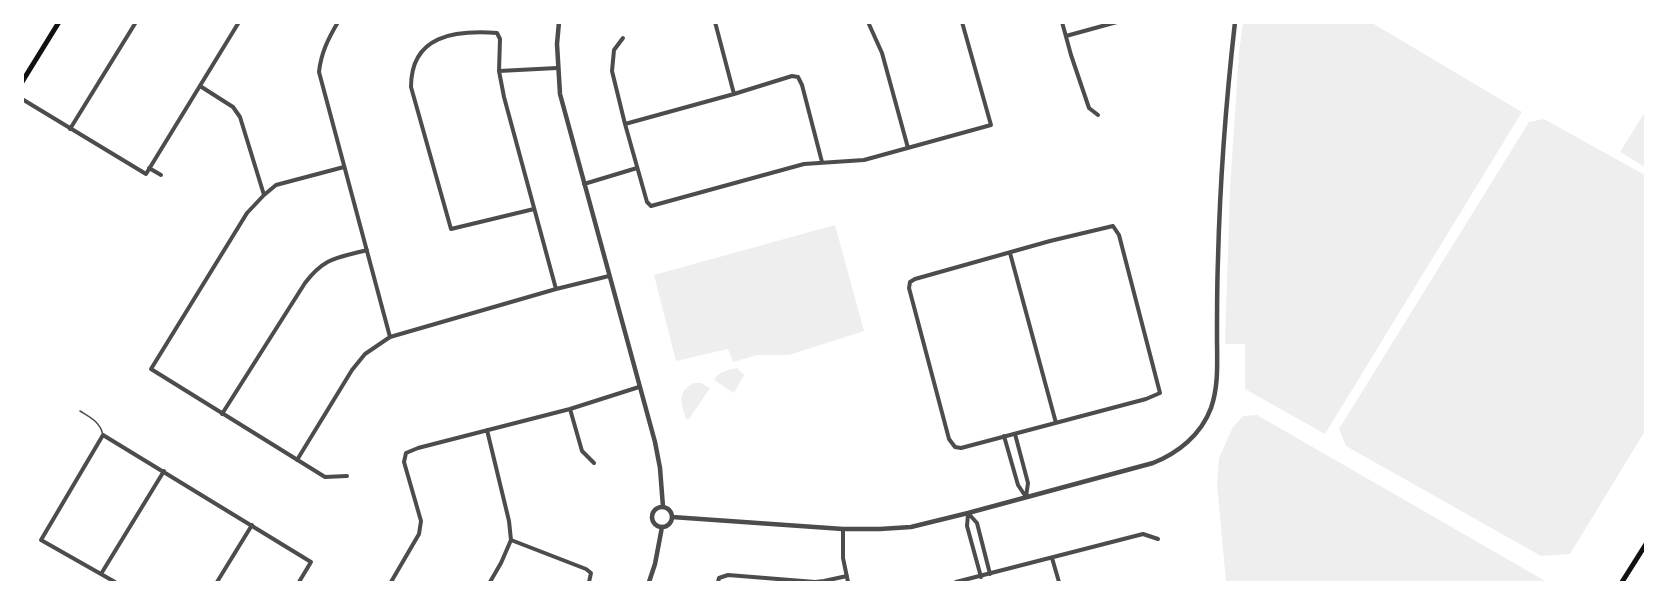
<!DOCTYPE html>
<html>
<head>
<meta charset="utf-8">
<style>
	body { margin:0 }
	#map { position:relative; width:1668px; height:605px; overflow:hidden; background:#fff; font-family:Rubik,sans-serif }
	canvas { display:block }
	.frame { position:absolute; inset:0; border:24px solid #fff; pointer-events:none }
</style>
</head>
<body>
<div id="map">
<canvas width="1668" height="605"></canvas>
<div class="frame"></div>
</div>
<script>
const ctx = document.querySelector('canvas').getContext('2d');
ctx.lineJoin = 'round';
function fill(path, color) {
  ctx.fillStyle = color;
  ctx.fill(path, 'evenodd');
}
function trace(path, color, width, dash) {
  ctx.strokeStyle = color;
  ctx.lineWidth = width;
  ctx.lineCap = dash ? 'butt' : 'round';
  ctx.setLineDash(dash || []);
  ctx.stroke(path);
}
fill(new Path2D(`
	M1243 23H1372L1522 112 1325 434 1245 389V344H1225L1230 189 1239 53Z
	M1645 112V167L1620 152Z
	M1544 119 1645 175V431L1570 554 1541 556 1346 446 1339 429 1529 122Z
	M835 225 864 331 789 355H757L733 362 728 349 676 361 654 275Z
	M737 368 744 375 734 393 714 380C719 371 728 370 737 368Z
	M694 383H701L710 388 689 419H686C681 402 676 392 694 383Z
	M1257 415 1547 582H1226L1217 484 1219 458 1233 427 1243 416Z`), '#eee');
trace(new Path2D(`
	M80 411C91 418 100 422 103 435`), '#4c4c4c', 1.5);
trace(new Path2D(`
	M338 22C328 39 321 53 319 72L390 337
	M715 22 734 94
	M868 22 882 53 908 148
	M1062 22 1071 55 1089 108 1098 115
	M1066 36 1117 22
	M623 38 614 50 612 71 625 124 647 202 651 206 804 164 864 160 991 125 962 22
	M499 71 557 68
	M200 86 233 107 240 117 264 195
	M22 99 146 174 239 22
	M625 124 734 94 792 76 798 77 802 85 822 162
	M70 129 136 22
	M344 167 276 185 264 195 247 213 151 369 325 477 347 476
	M149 168 161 175
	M584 184 637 168
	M534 209 451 229 411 87C411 35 455 30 497 33L500 39 499 71 504 97 556 289
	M1113 226 1119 235 1160 393 1146 399 961 448 955 447 949 439 909 288 910 282 915 279 1050 241Z
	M1010 253 1056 423
	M570 409 582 451 594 463
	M222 414 305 283C325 257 337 258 367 250
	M487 430 509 521 511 540 501 563 490 582
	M1015 434 1028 483 1026 497
	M1004 436 1018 485 1026 497
	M297 460 352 370 365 354 390 337 556 289 609 276
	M968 513 977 523 990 574
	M968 514 967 526 981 577
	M843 529V558L848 582
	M511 540 586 569 591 573 589 582
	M1052 558 1059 582
	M101 574 164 471
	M115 582 41 540 103 435 311 562 299 582
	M217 582 252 525
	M391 582 419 534 421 521 404 462 406 453 418 448 570 409 639 387
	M718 582 719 578 728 575 815 582 824 581 847 576
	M956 582 1143 534 1158 539`), '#4c4c4c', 4);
trace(new Path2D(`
	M559 22 557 44 560 94 655 442 660 468 663 507
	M652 517a10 10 0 1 1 20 0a10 10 0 1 1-20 0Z
	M672 517 843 529H880L911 527 968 513 1153 463C1178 453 1201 435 1211 408 1219 385 1217 361 1217 336 1217 310 1217 285 1218 259 1220 180 1226 101 1235 22
	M649 582 655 564 662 527`), '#4c4c4c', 4.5);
trace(new Path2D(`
	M22 82 59 22
	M1622 582 1646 544`), '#111', 5);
</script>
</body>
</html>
